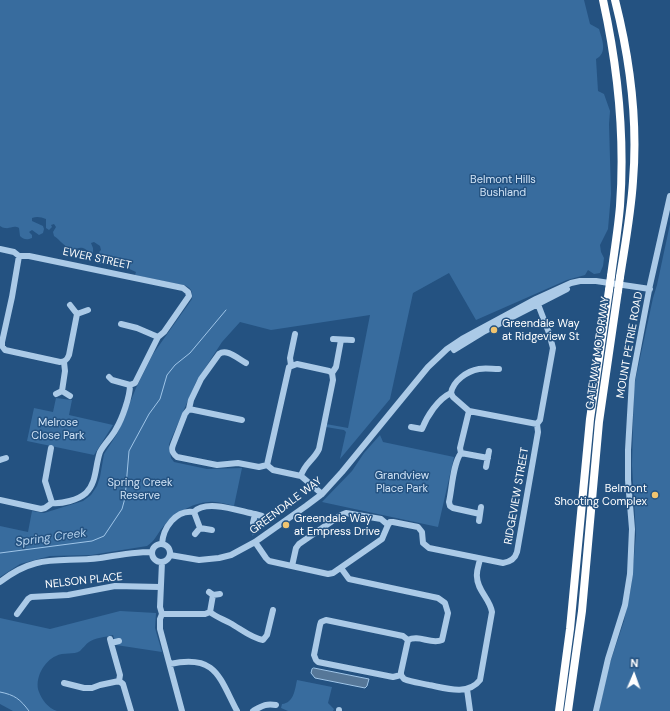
<!DOCTYPE html>
<html>
<head>
<meta charset="utf-8">
<style>
	body { margin:0 }
	#map { position:relative; width:670px; height:711px; overflow:hidden; background:#245281; font-family:"DM Sans",sans-serif }
	canvas { display:block }
	.north { position:absolute; left:614px; top:655px; width:40px; height:40px; -webkit-text-stroke:3px #245281; paint-order:stroke; rotate:2deg; font-size:11px; font-weight:700; line-height:16px; text-align:center; color:#fff }
	.north::after { content:''; display:block; margin:auto; width:14px; height:18px; background:#fff; clip-path:polygon(50% 0,100% 100%,50% 72%,0 100%) }
</style>
</head>
<body>
<div id="map">
<canvas width="670" height="711"></canvas>
<div class="north">N</div>
</div>
<script>
const ctx = document.querySelector('canvas').getContext('2d');
ctx.lineJoin = 'round';
function fill(path, color) {
  ctx.fillStyle = color;
  ctx.fill(path, 'evenodd');
}
function trace(path, color, width, dash) {
  ctx.strokeStyle = color;
  ctx.lineWidth = width;
  ctx.lineCap = dash ? 'butt' : 'round';
  ctx.setLineDash(dash || []);
  ctx.stroke(path);
}
function write(font, color, halo, rows, align = 'center') {
  ctx.font = font + ' "DM Sans",sans-serif';
  ctx.lineWidth = 3;
  ctx.setLineDash([]);
  ctx.textBaseline = 'middle';
  ctx.strokeStyle = halo;
  ctx.fillStyle = color;
  for (const [text, x, y, turn = 0] of rows) {
    ctx.save();
    ctx.translate(x, y);
    ctx.rotate((+turn || 0) * Math.PI / 180);
    ctx.textAlign = isNaN(turn) ? turn : align;
    if (halo) ctx.strokeText(text, 0, 0);
    ctx.fillText(text, 0, 0);
    ctx.restore();
  }
}
fill(new Path2D(`
	M0 0H584L590 24 599 29C602 39 608 53 596 59L598 91 604 94 610 111 609 124 611 194 608 229 600 245 601 252 604 258 603 266 600 273 594 274 588 270 585 275 567 280 476 320 449 273 413 293 390 399 340 459 346 432 344 430 326 427V424L348 428 370 315 271 330 240 322 222 342 196 382 169 444 171 458 174 462 207 469 242 468 234 506C226 504 217 501 209 502 192 503 173 514 163 527 157 534 155 541 147 546L91 555 50 556 20 564 0 577V526L28 532 32 511 44 513 83 501 91 495 97 486 100 477 104 454 117 434 136 388 153 354 192 299C193 291 191 287 183 285L135 275 136 272 125 267 96 263 100 255 99 252 101 250 100 246 94 242 91 243 93 248V254H90C83 245 80 248 71 250 64 246 60 240 54 236L53 232 56 227 54 224 51 225 52 227 49 230 46 228V219C41 217 37 216 32 218V221L43 226 44 229 43 233 39 235 32 230 29 232 32 235V238C27 240 24 240 20 236L19 228C13 225 11 229 5 228 3 228 2 227 0 226Z
	M670 224V711H599L608 669 624 621 631 588 636 535 632 465 634 386 653 298 657 285Z
	M56 398 72 400 69 415 113 425 94 455 27 441 34 408 53 412Z
	M380 435 383 442 454 457 438 527 322 502 352 471 364 453Z
	M258 517 274 520 252 536 256 519Z
	M120 611 156 613 155 628 162 652 116 645 113 635C106 637 94 638 89 642 86 644 83 648 80 651 74 655 63 652 56 656 44 661 34 679 39 692 42 700 48 708 57 711H13L0 704V618L50 629Z
	M297 680 332 687 328 703 334 709 333 711H288L281 708 282 704C294 703 295 689 297 680Z`), '#386c9e');
const water = new Path2D(`
	M314 668 369 679 367 686 365 688 315 678 311 673 312 669Z`);
fill(water, '#567798');
trace(water, '#9fc5e8', 1);
trace(new Path2D(`
	M0 553 92 541 104 536 122 509 125 498 129 451 149 414 160 399 167 375 175 365 190 353 226 310
	M0 692C15 695 20 699 29 711`), '#9fc5e8', 1);
trace(new Path2D(`
	M0 249 14 252 19 256H29L183 288 188 292 189 296 164 332 158 337 135 383 130 385C130 397 122 419 116 429 112 437 104 444 100 452 95 466 97 482 86 493 78 500 62 504 52 503L45 508 41 509 0 500
	M19 256 12 297 2 342V346L5 350 60 362C65 362 67 360 69 355L77 314
	M70 305 77 314 88 310
	M121 324 137 328 158 337
	M333 339 352 340
	M454 350 485 331 567 289
	M246 363C238 359 227 348 219 354L201 379 191 400 189 409 185 414 173 445C171 450 172 453 177 457L217 465 238 463 259 467 267 465 273 470 301 476 322 494
	M291 365 290 358 295 334
	M499 369C492 369 485 368 479 369 467 371 453 381 451 393L453 397 469 411 537 424
	M332 373 336 367 341 340
	M109 377 112 380 130 385
	M62 391 65 371 64 362
	M56 394 62 391 70 396
	M189 409 242 420
	M469 411 460 448 461 453C453 463 452 489 449 502L450 506 453 508 480 514
	M411 427 422 429C427 416 438 399 451 393
	M51 448 45 481 52 503
	M461 453 488 458
	M0 460 6 458
	M267 465 289 367 297 364 329 371 332 373 333 380 319 449C314 460 304 464 301 476
	M486 467 489 451
	M194 512 200 528
	M479 521 481 507
	M253 523 255 514 262 516
	M195 534 200 528 212 530
	M255 542 266 558 269 561 328 574 333 573 382 539 388 525 390 522H393L418 527 422 532 423 543 429 548 503 563C510 562 515 559 517 552L538 432 537 424 540 420 553 348 549 333 536 299
	M162 544C163 528 176 509 194 512 206 499 239 511 255 514
	M152 553a9 9 0 1 1 18 0a9 9 0 1 1-18 0Z
	M170 555 199 560 219 558 231 555 255 542 306 506 322 494 342 472 428 367 447 349 462 339 536 299 571 283 580 281H596L650 289
	M162 562 160 607 162 614 160 619V629L182 711
	M292 566 296 548 299 544 341 515 346 513 381 519 388 525
	M341 568 349 579 438 598 445 603 448 613 442 640C431 645 419 634 408 640
	M0 582C37 553 58 563 100 558 118 555 134 552 152 552
	M209 592 213 595 220 594
	M210 612 213 595
	M17 614 28 599 31 597 68 595 115 586 160 587
	M162 614H205L210 612C216 617 223 619 230 623 241 629 251 638 263 640L267 635 273 610
	M110 639 111 643 119 641
	M408 640 401 672V675L404 679C411 682 420 683 429 685 445 688 468 696 480 680L492 612C490 599 477 590 477 577 476 571 479 565 480 559
	M111 643 120 675 119 681 123 684 131 711
	M170 664C216 654 219 677 237 711
	M401 675 393 677 318 662 316 660 314 655 320 625 321 622 326 620 403 636 408 640
	M64 683 84 688H92L100 685 119 681
	M467 689 470 711
	M253 711C262 706 266 703 276 705
	M339 711V710
	M596 711 608 659 625 605 630 574 632 529 628 480V450L632 380 650 285 670 196`), '#abcae7', 6);
trace(new Path2D(`
	M603 0C618 68 625 137 620 206 618 230 614 253 611 276
	M615 0C630 59 638 120 633 181 631 213 625 245 620 277
	M559 711 570 629 590 419 609 290
	M568 711 582 611 599 422 618 291`), '#fff', 8);
trace(new Path2D(`
	M609 290 611 276
	M618 291 620 277`), '#fff', 8);
for (const [x, y, r, color] of [
	[494,330,4,"#f1c46f"],
	[655,495,4,"#f1c46f"],
	[286,525,4,"#f1c46f"]
]) {
  const dot = new Path2D();
  dot.arc(x, y, r, 0, 2 * Math.PI);
  ctx.fillStyle = color;
  ctx.fill(dot);
  trace(dot, '#245281', 1.5);
}
write('11px', '#cfe2f5', '#245281', [
	["Belmont Hills",503,180],
	["Bushland",503,193],
	["Melrose",58,423],
	["Close Park",58,436],
	["Grandview",402,476],
	["Place Park",402,489],
	["Spring Creek",140,483],
	["Reserve",140,496]
]);
write('11px', '#fff', '#245281', [
	["EWER STREET",97,259,12],
	["MOUNT PETRIE ROAD",630,345,-80],
	["GATEWAY MOTORWAY",598,353,-82],
	["RIDGEVIEW STREET",517,496,-80],
	["GREENDALE WAY",286,506,-37],
	["NELSON PLACE",84,581,-6]
]);
write('11px', '#fff', '#245281', [
	["Greendale Way",502,324],
	["at Ridgeview St",502,337],
	["Belmont",647,489,"right"],
	["Shooting Complex",647,502,"right"],
	["Greendale Way",294,519],
	["at Empress Drive",294,532]
], 'left');
write('italic 12px', '#b6d3ee', '#245281', [
	["Spring Creek",51,538,-8]
]);
</script>
</body>
</html>
